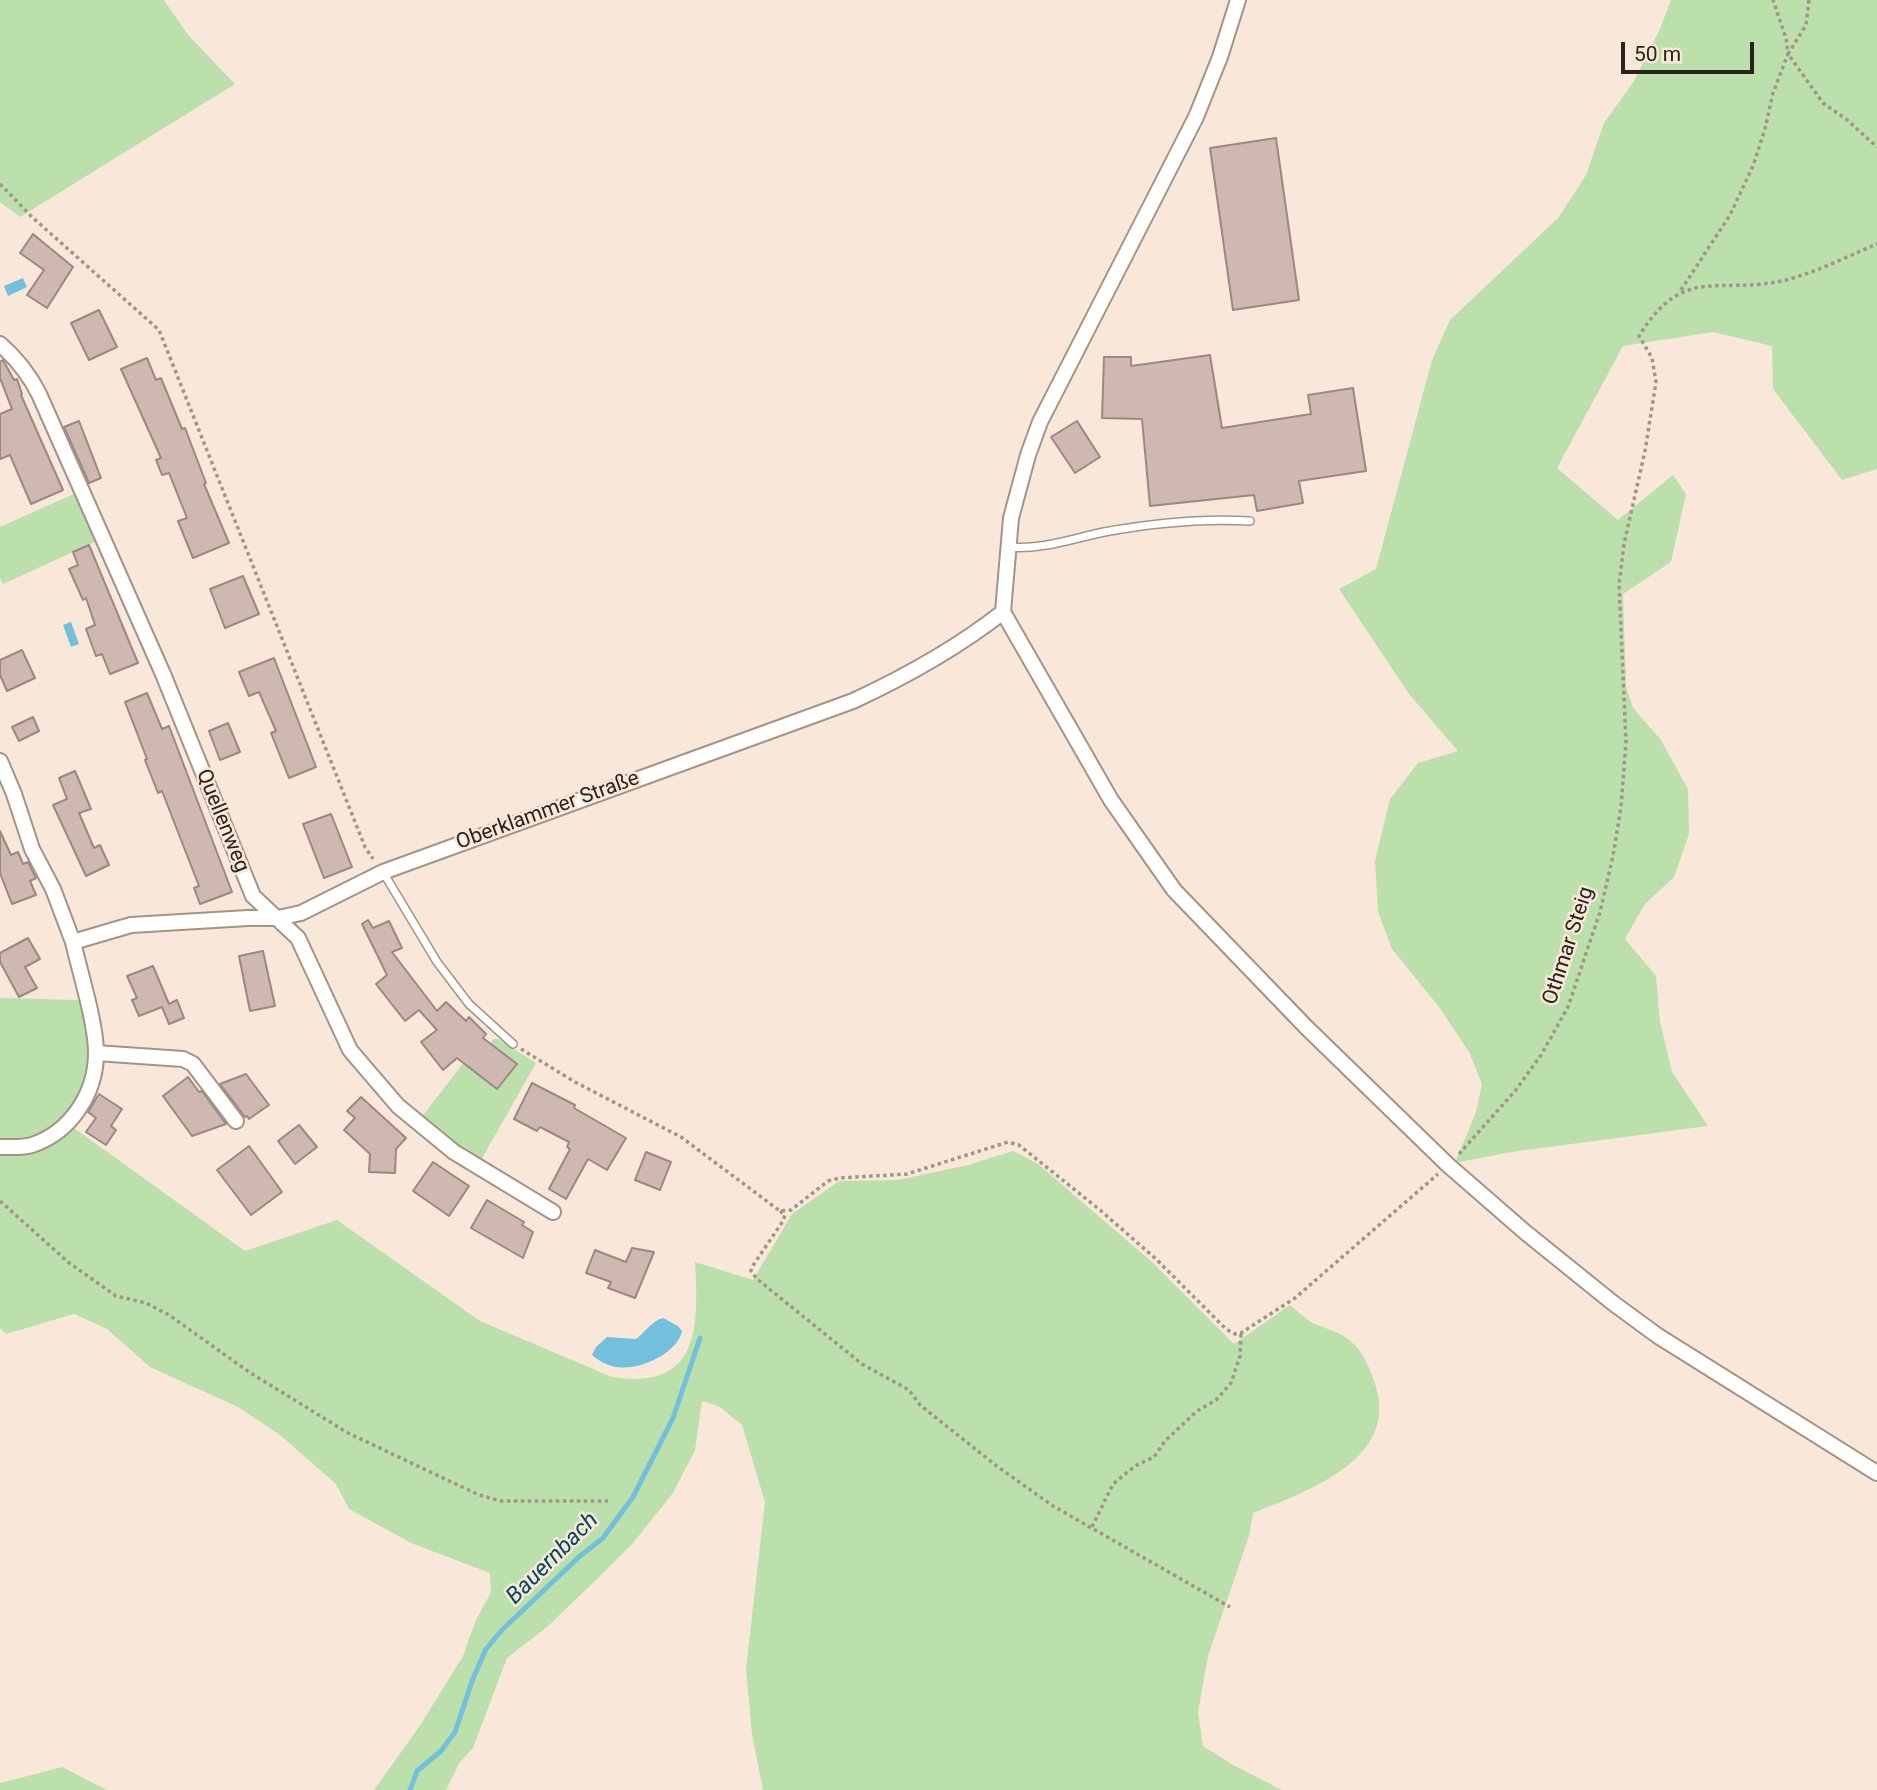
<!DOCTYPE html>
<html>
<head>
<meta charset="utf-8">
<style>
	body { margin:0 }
	#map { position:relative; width:1877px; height:1790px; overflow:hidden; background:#f9e8d9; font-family:Roboto,sans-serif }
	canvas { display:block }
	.scale { position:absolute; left:1621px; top:42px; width:133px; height:32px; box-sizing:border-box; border:4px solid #29231d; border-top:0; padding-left:9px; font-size:21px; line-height:24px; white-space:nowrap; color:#29231d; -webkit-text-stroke:5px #f9e8d9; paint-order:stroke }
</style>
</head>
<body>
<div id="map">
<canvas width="1877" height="1790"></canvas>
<div class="scale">50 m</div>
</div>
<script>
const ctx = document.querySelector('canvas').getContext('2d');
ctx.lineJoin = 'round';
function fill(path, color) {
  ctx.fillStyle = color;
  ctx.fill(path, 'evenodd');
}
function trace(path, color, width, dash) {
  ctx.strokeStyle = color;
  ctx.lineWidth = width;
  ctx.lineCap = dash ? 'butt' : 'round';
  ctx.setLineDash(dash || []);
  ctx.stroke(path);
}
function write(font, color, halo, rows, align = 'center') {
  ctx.font = font + ' Roboto,sans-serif';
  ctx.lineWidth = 5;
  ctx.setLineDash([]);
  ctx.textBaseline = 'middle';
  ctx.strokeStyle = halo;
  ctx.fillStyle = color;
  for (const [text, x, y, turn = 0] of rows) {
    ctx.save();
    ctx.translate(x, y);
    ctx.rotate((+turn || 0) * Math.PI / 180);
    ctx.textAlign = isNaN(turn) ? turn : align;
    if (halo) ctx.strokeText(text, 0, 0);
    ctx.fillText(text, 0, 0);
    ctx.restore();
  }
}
fill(new Path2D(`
	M0 0H164L188 35 235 84 20 217 0 202Z
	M1671 0H1877V469L1842 480 1773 389 1772 346 1713 332 1623 346 1557 468 1618 520 1673 475 1686 494 1671 562 1623 594 1626 686 1633 708 1661 740 1688 789 1689 834 1674 877 1645 904 1625 939 1656 976 1660 1022 1672 1072 1708 1126 1511 1152 1455 1163 1476 1112 1482 1084 1469 1052 1439 1007 1392 949 1378 912 1375 861 1390 799 1418 763 1458 751 1409 694 1339 589 1376 569 1432 360 1450 320 1558 218 1586 175 1604 123 1634 81 1660 29Z
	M76 493 97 541 3 584 0 578V527Z
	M0 998 79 1000C82 1014 88 1029 88 1042 91 1093 56 1149 0 1140Z
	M494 1039H498L536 1063 481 1160 447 1138 421 1118 478 1044 486 1048Z
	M74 1128 245 1251 337 1220 480 1321 612 1377C699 1391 699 1328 695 1262L753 1280 792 1214 839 1181 898 1180 968 1165 1013 1151 1038 1164 1152 1262 1234 1344 1290 1305C1297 1311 1304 1317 1311 1322 1322 1328 1335 1330 1345 1337 1361 1347 1368 1364 1374 1381 1403 1458 1308 1491 1253 1513L1249 1536 1208 1656 1198 1712 1203 1746 1233 1765 1282 1790H763L752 1734 746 1669 765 1502 742 1425 720 1407 702 1401 695 1450 673 1493 633 1543 594 1582 547 1627 507 1658 473 1748 460 1762 446 1790H374L419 1727 463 1656 476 1620 491 1592 490 1573 411 1543 349 1509 336 1484 280 1435 238 1407 150 1367 107 1329 74 1314 6 1334 0 1328V1153C27 1157 54 1144 74 1128Z
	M62 1767 107 1790H0V1783Z`), '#bbe0ab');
fill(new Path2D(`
	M23 278 27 287 8 296 4 286Z
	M71 622 79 644 71 647 63 625Z
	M663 1318 678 1326 682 1331C678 1353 639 1371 617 1367 608 1366 599 1361 592 1355L596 1347 607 1337 636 1339C644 1333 653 1320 663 1318Z`), '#72c0db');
trace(new Path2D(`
	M410 1790 417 1771 441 1751 455 1732 472 1681 486 1649 503 1629 580 1556 603 1538 633 1497 673 1418 700 1338`), '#72c0db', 5);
const building = new Path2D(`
	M1276 138 1299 300 1233 310 1210 148Z
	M33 234 73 267 47 308 27 295 44 270 20 253Z
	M99 310 117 347 89 360 71 323Z
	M1210 355 1222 428 1311 414 1308 395 1353 388 1366 471 1299 481 1303 503 1257 511 1254 495 1150 506 1142 419 1102 418 1104 357H1131V366Z
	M147 358 156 380 161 378 182 429 185 428 206 483 204 484 229 543 193 558 178 521 187 518 169 473 162 475 156 460 161 458 121 369Z
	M3 360 14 380 17 379 22 394 21 395 63 490 31 504 10 455 0 459V414L12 409 0 378V362Z
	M79 421 101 478 89 483 64 427Z
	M1077 421 1100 457 1075 473 1051 437Z
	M89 545 138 663 110 674 102 654 96 656 86 629 95 625 86 598 83 600 69 569 78 565 73 552Z
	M243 576 259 614 225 628 210 589Z
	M22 650 35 678 7 691 0 675V660Z
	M274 658 316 767 289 778 271 733 276 731 259 692 249 696 239 672Z
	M147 693 162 729 169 726 232 892 200 904 194 888 199 886 162 791 158 793 145 760 147 759 125 702Z
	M33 717 39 731 19 741 12 727Z
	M228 723 240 752 220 760 209 731Z
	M75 771 91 809 79 813 94 848 100 845 109 865 86 876 53 805 67 799 59 778Z
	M331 814 352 867 324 878 303 824Z
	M0 831 11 855 18 852 23 864 28 862 36 878 30 881 36 895 12 904 0 873Z
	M368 920 373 928 389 921 402 948 392 952 437 1011 446 1002 466 1021 469 1017 486 1034 483 1038 517 1064 497 1089 457 1058 443 1070 421 1042 437 1030 419 1010 405 1021 376 984 387 975 362 924Z
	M28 938 40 959 25 967 37 988 19 997 0 962V953Z
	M263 951 275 1006 250 1011 239 956Z
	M153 966 169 1004 177 1000 184 1018 169 1024 162 1007 139 1016 132 1000 137 998 127 976Z
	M246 1074 269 1105 249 1119 247 1116 245 1117 220 1084Z
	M188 1077 199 1092 202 1091 226 1124 192 1136 163 1096Z
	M532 1083 575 1105 574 1108 626 1138 607 1170 588 1159 566 1199 549 1189 570 1149 567 1147 569 1142 540 1127 537 1131 514 1119Z
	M99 1094 122 1109 111 1126 116 1130 106 1145 86 1132 96 1118 88 1112Z
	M361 1097 406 1138 396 1149 395 1173 369 1172 370 1154 344 1130 355 1118 347 1111Z
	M299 1125 317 1147 295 1164 278 1141Z
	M249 1146 282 1192 251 1215 217 1170Z
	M646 1152 671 1162 660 1190 635 1180Z
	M433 1162 469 1186 449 1216 413 1191Z
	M487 1200 524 1222 522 1225 533 1232 523 1258 471 1228Z
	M632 1248 654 1252 635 1298 608 1288 611 1282 586 1273 595 1250 626 1262Z`);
fill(building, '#ceb8b1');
trace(building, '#9c8881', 2);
const service = new Path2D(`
	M1008 547C1041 550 1071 539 1104 532 1153 523 1200 518 1250 521
	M383 872 437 962 469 1004 513 1044`);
const minor = new Path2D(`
	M1238 0 1220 57 1196 117 1040 422 1028 455 1011 518 1003 612 1111 800 1174 890 1306 1027 1448 1165 1525 1232 1613 1303 1658 1336 1877 1473
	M0 344C17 359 29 374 39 394L163 674 253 896 298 938 350 1050 398 1106 454 1152 553 1212
	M0 761 14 794 32 849 53 889 73 942
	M96 1053 183 1059 193 1064 236 1121
	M0 1147C10 1147 23 1148 32 1145 71 1132 96 1093 96 1053 96 1023 80 973 73 942L131 925 248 918H278L301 913 383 872 853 701C907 676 957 648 1003 612`);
trace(service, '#a49486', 10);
trace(minor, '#a49486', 18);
trace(new Path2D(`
	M1809 0 1806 25 1788 54 1823 103 1846 119 1877 147
	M0 184 32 217 159 330 365 847 373 859
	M1681 290 1730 215 1753 166 1765 129 1773 93 1788 54 1786 38 1773 0
	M521 1049 575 1082 681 1137 780 1211 791 1210 828 1181 839 1178 907 1174 1008 1142 1019 1145 1100 1210 1156 1259 1226 1329 1235 1334 1241 1333 1295 1298 1438 1174
	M1459 1154 1515 1091 1541 1055 1568 1007 1600 912 1613 856 1621 807 1626 742 1619 585 1624 544 1645 451 1656 382 1652 358 1639 336C1684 263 1718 296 1786 280 1817 272 1848 256 1877 244
	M0 1201 68 1262 116 1296 146 1303 169 1315 249 1372 348 1433 479 1495 501 1501H608
	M780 1211 785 1215 783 1221 752 1267 751 1271 757 1279 862 1364 909 1390 920 1405 998 1467 1053 1506 1230 1607
	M1092 1527 1113 1484 1135 1466 1154 1457 1165 1441 1197 1411 1216 1400 1231 1383 1240 1356 1241 1333`), '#a19489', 3.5, [3.5, 3.5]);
trace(service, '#fff', 7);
trace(minor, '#fff', 14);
write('21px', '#29231d', '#f9e8d9', [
	["Oberklammer Straße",548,811,-20],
	["Quellenweg",222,821,68],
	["Othmar Steig",1569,946,-72]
]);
write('italic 23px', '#00475a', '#f9e8d9', [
	["Bauernbach",553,1559,-45]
]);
</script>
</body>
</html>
